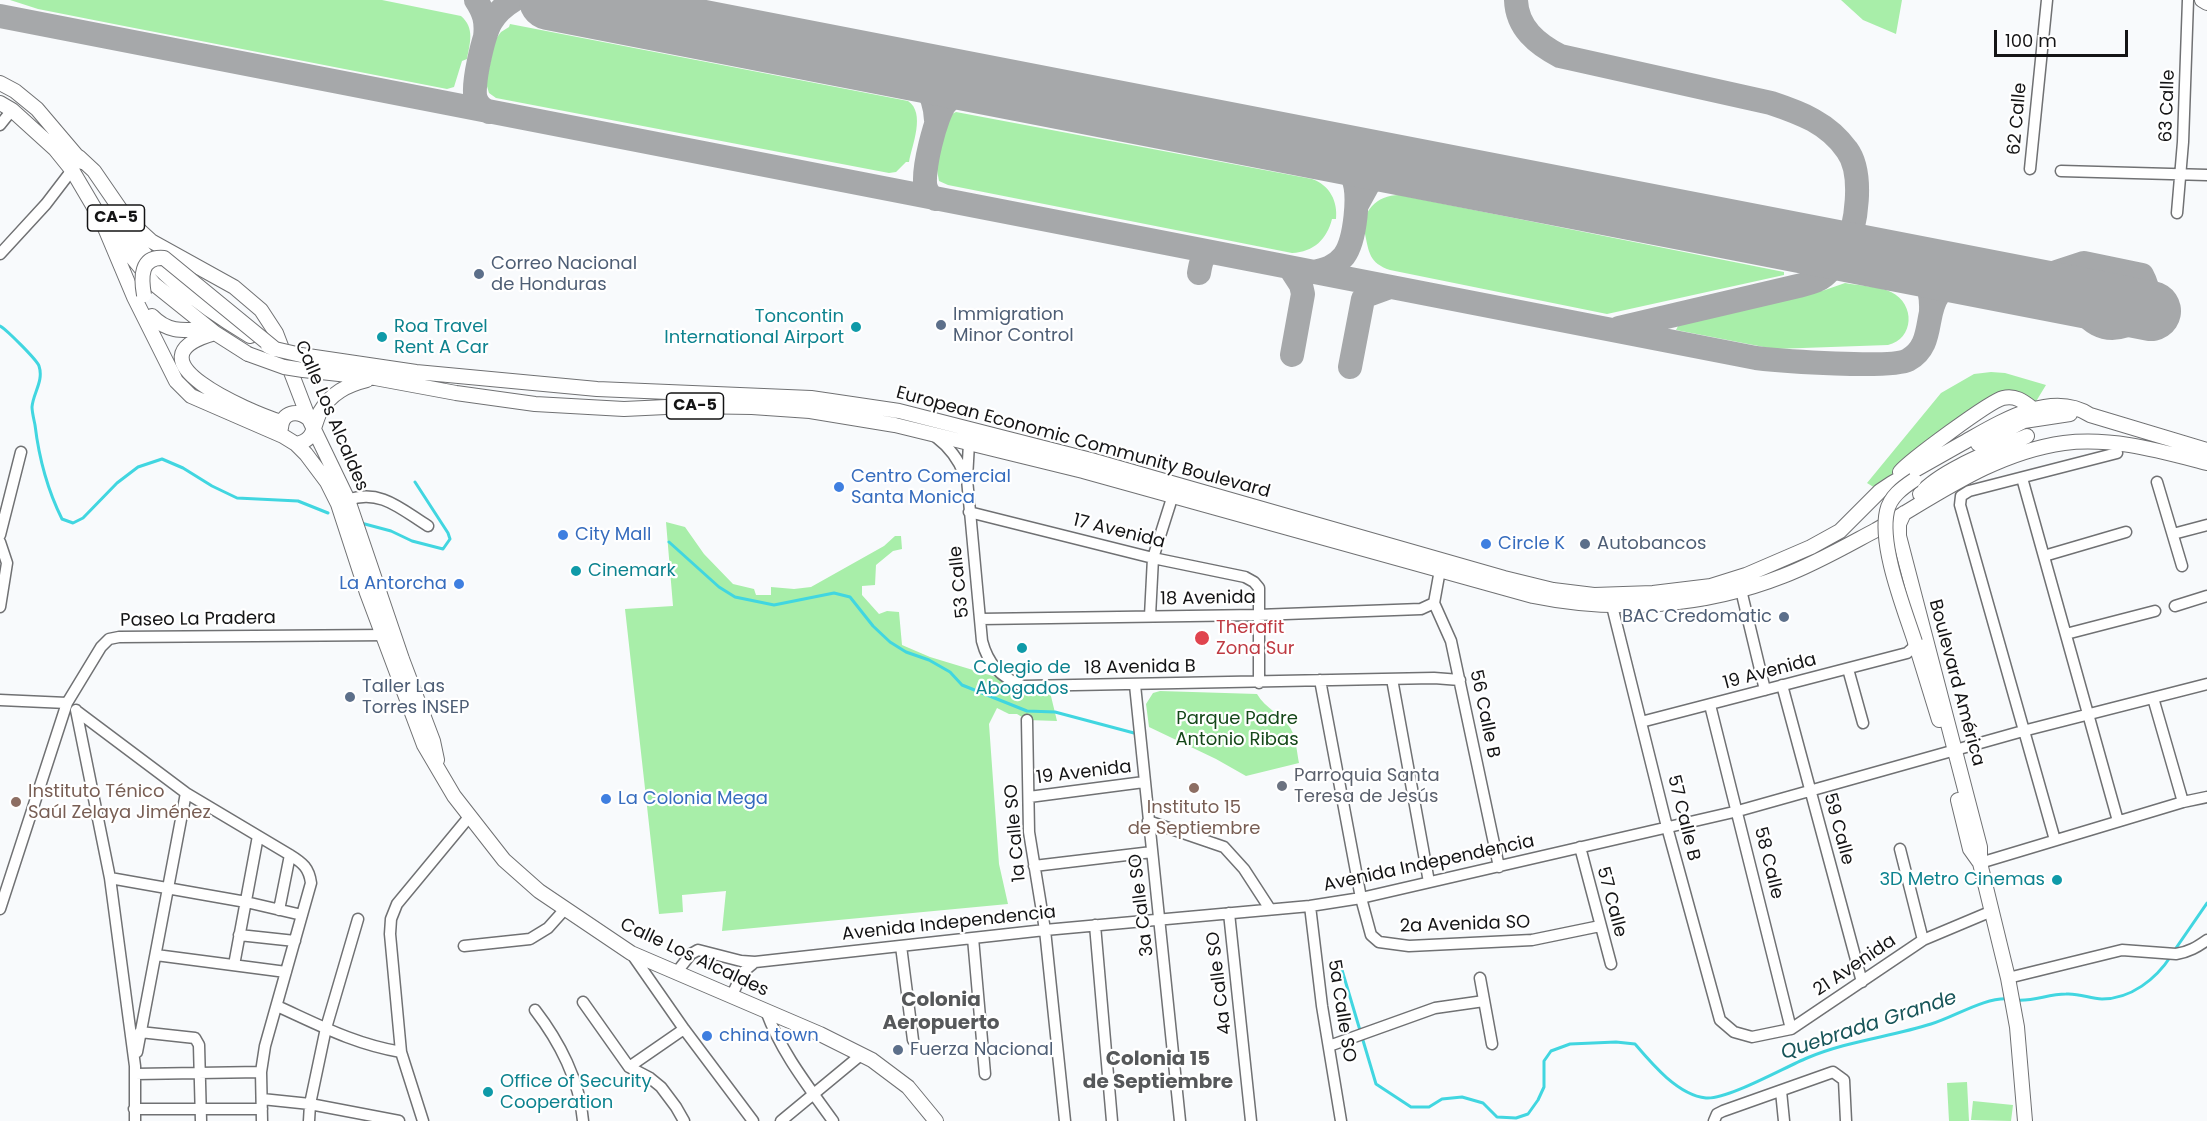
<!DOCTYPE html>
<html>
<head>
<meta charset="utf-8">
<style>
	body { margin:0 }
	#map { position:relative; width:2207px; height:1121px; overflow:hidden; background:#f8fafc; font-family:Poppins,sans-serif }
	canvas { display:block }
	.scale { position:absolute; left:1994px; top:30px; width:134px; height:27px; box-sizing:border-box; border:3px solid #141415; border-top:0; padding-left:8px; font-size:18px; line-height:21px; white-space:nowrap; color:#141415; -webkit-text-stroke:4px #fff; paint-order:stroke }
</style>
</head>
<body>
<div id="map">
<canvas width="2207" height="1121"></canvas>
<div class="scale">100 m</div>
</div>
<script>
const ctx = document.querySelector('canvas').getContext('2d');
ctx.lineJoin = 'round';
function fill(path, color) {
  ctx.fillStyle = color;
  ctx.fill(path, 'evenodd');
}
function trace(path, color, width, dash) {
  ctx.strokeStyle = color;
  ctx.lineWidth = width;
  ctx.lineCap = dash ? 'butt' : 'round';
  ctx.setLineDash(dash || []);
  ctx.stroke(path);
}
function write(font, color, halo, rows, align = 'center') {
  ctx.font = font + ' Poppins,sans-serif';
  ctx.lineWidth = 4.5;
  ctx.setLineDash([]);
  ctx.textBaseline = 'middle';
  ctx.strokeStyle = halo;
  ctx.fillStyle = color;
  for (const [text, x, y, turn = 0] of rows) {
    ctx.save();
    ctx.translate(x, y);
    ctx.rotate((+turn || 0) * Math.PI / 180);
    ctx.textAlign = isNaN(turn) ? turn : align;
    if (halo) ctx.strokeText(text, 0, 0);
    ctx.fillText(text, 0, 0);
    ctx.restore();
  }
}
fill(new Path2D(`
	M10 0H382L461 16C475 28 470 43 467 59L462 61 454 87 447 89 119 25 38 9Z
	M1841 0H1902L1896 34 1863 20Z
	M510 24 908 101C926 113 912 145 909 162H906L896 172 889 173 496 98 489 93 486 83 495 40 501 32 509 27Z
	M956 112 1312 179C1330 185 1338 202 1336 219H1332C1327 239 1314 252 1292 253L948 185 939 181 937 170V162L935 161 944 121 948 116Z
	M1399 195 1784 272V275L1607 314 1390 270C1369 263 1369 252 1365 234 1360 212 1377 195 1399 195Z
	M1845 283C1859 286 1879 286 1891 292 1916 304 1914 339 1888 345L1774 349 1676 330 1679 324 1825 290Z
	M1991 372 2005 373 2046 385 2032 408 2009 397 1880 491 1867 483 1941 393 1974 374Z
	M666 522 685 527 704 554 733 584 754 589 756 595H771V587L794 589 811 587 884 546 895 536H901L902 549 893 551 876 565 875 585 862 586V595L879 614 887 611 899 612 902 645 930 657 996 677 1019 689 1050 692 1057 721 1027 720 1017 714H1009L997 708 989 724 999 864 1008 904 722 931 726 891 682 895 683 912 659 914 625 609 673 606Z
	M1160 691 1257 694C1265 708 1282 715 1291 729 1296 738 1297 753 1299 763L1246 776 1216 759 1149 727 1146 704 1153 693Z
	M1967 1082 1969 1121H1949L1947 1083Z
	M1973 1101 2013 1105 2011 1121 1971 1120Z`), '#a8eea9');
trace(new Path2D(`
	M0 326C6 329 37 360 39 366 44 381 33 393 32 407 32 412 34 420 35 425 39 458 47 489 62 519L73 523 83 518 117 483 138 467 162 459 183 468 212 486 237 498 298 501 328 513
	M361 523 391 531 412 541 443 549 450 539 448 533 415 482
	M669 542 719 587 735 597 774 605 834 593 850 597 873 626 890 642 906 652 929 660 950 672 962 685 1027 711 1055 712 1134 733
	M2174 951 2207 903
	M1342 970 1376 1084 1411 1107H1429L1442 1099 1462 1097 1483 1103 1497 1117 1516 1118 1528 1114 1538 1100 1544 1087V1061L1551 1051 1570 1044 1616 1042 1635 1044C1652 1064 1678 1095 1706 1098 1727 1100 1785 1067 1807 1058 1847 1041 1890 1037 1931 1024 1955 1017 1984 997 2009 999
	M2015 1000C2034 1002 2047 994 2066 994 2080 993 2090 999 2102 999 2131 999 2156 979 2171 956`), '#41d6e0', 3);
trace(new Path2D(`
	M476 0C484 12 487 22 485 37
	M1516 0C1517 28 1537 44 1560 56L1771 103C1801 113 1828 123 1847 150 1864 173 1857 227 1844 252 1840 259 1830 271 1824 276 1817 282 1806 284 1798 286L1619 328
	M0 16 1756 358C1782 361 1891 369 1908 360 1946 339 1908 286 1975 277
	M891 66C920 78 934 86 936 120
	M489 112C483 109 478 106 476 99 471 87 484 34 491 22 497 12 504 6 514 0
	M935 199C931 196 927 192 926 188 921 174 936 114 946 103 957 90 972 88 988 85
	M1358 203 1369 183 1398 165
	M1901 263C1923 275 1932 283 1931 310
	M1290 268 1301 285 1303 294 1292 355
	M1312 272C1325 270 1335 267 1344 256 1355 241 1361 193 1352 176 1347 164 1336 157 1325 151
	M1199 273C1201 263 1201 255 1212 252
	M2017 285 2084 263 2142 275C2170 327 2088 351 2080 298
	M1350 367 1363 299 1368 295 1390 287`), '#a6a8aa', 24);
trace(new Path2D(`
	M549 0 2151 311`), '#a6a8aa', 60);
const minor = new Path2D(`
	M0 125 12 110
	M2030 169 2047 0
	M2061 171 2207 175
	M2177 213 2183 142 2188 0
	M0 254 46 204 72 170
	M936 437C949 447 958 458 964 474
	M969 443 967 479 982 641C988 664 1000 677 1023 686L1434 678 1460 680
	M2022 478 2118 821
	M2157 482 2182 566
	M348 500C380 488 402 510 428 526
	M969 512 1153 558 1245 577 1254 582 1259 588V683
	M2173 534 2207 525
	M0 535 21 452
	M0 542 7 563 0 607
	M2044 556 2126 532
	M1440 570 1434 603 1451 641 1499 867
	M1741 590 1765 690
	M1612 606 1667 827 1720 1020 1734 1032 1752 1037 1791 1029 1923 940 1992 911
	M2175 606 2207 596
	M1150 616 1153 558 1173 495
	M980 619 1258 615 1421 609 1434 603
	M2066 634 2155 611
	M1848 669 1863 723
	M1392 679 1429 882
	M1320 680 1361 898 1371 935 1379 942 1409 946 1532 940 1600 926
	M1135 685 1180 1121
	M1782 685 1862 982
	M2153 698 2183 802
	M0 700 67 703
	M1710 705 1791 1029
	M76 710 110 878 135 1066V1121
	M78 712 186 793 290 855C303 863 309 868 311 883L265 1046 261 1072 262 1121
	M1027 720 1029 832 1045 930 1065 1121
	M1641 722 1907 653 1916 645
	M1029 797 1144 782
	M1148 821 1224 847 1244 869 1270 909
	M2055 840 1960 505 1961 496 1969 491 2117 453
	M1580 847 1611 964
	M1900 849 1923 940
	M1980 863 2183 802 2207 797
	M1034 866 1152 852
	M110 878 246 902 302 915
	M1310 906 1322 1006 1341 1121
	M0 909 67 703 101 647 109 639 119 637 390 635
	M279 910 290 855
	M1229 913 1251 1121
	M1095 925 1112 1121
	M239 935 295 941
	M973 938 985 1074
	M464 946 530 939 548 928 565 909
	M901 946 913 1040
	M631 953 684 1029 753 1121
	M156 955 286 972
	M234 965 258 836
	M676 973 691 954 698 950 741 961 755 962 1045 930 1310 906 1361 898 1738 811 2023 731 2207 684
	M1480 978 1492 1044
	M2008 978 2122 950 2176 954C2189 952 2197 947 2207 940
	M732 995 743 972 755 962
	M583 1002 629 1067 650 1078 661 1087 676 1107 684 1121
	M277 1006C319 1025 354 1044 401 1052
	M535 1010C559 1041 580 1081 583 1121
	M766 1011C781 1052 808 1086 833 1121
	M140 1032 195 1038 199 1045 201 1121
	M1329 1046 1435 1008 1484 1001
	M137 1052 186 793
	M629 1067 684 1029
	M135 1074 261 1072
	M1781 1091 1784 1121
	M262 1099 310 1104 399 1121
	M134 1109H262
	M309 1121 310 1104 326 1028 358 919
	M423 1121 401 1052 390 934 391 919 397 904 469 817
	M781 1121 862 1054
	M1714 1121 1717 1114 1723 1111 1833 1072 1844 1080 1846 1121`);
const major = new Path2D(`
	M2202 0 2207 3
	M0 83 15 91 37 109 82 162
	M0 103 12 110 55 149 72 170 102 221 154 284 215 333 248 354
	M79 157 94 171 127 219 151 241 234 287 261 310 276 333 309 419 348 500 402 659 433 741 437 760
	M112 212C146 265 197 304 250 336
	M102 221 134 297 176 381 191 396 283 436 296 444 306 454 327 482 338 504 367 593 424 745 454 796 504 860 539 891 631 953 820 1034 872 1060 908 1087 936 1121
	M152 316C169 334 186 330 209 329
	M215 333C122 359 250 412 281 422
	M301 355 416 372 597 389 811 398 899 411 1091 460 1504 578 1553 590 1594 595 1653 593 1711 586 1746 575 1811 547 1840 531 1880 491 1892 483C1915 470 1938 457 1961 444 1997 424 2050 389 2090 415L2207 450
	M303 370 375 378 456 393 535 404 624 409 687 406 752 407 810 411 895 425 1083 471 1533 596C1615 613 1704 607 1783 576 1815 564 1846 546 1876 530 1937 495 1993 453 2064 443 2113 437 2160 451 2207 463
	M281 428C282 412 297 409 309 419
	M296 444C315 441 313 426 320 412 331 393 347 385 367 380
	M1978 444 2024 421 2070 414
	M1900 472C1909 461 1990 401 2003 398 2015 395 2023 401 2032 408
	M1920 494C1942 469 1997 449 2027 436
	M1904 513 1899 524V536L1980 847V863L2008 978 2017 1027 2025 1121
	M1915 642 1939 720
	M1958 800 1970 849 1980 863`);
trace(minor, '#707173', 13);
trace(major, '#707173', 16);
trace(minor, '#fff', 10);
trace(major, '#fff', 14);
const majorBridge = new Path2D(`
	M144 295C141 278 140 256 164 258L275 349
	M268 346 275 349 301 355
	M248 354 284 367 303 370
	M1914 480C1902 488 1890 497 1887 511 1879 546 1904 608 1915 642`);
trace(majorBridge, '#707173', 16, []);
trace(majorBridge, '#fff', 14);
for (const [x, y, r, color] of [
	[479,274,6,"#5c6f8a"],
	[941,325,6,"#5c6f8a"],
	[856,327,6,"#0f9aa8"],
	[382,337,6,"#0f9aa8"],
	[839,487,6,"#3f7fe0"],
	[563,535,6,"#3f7fe0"],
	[1486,544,6,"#3f7fe0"],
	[1585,544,6,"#5c6f8a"],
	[576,571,6,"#0f9aa8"],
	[459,584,6,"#3f7fe0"],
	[1784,617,6,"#5c6f8a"],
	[1202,638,8,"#e0444e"],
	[1022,648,6,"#0f9aa8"],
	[350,697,6,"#5c6f8a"],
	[1282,786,6,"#6b7280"],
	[1194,788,6,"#8d6e63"],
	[606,799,6,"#3f7fe0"],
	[16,802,6,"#8d6e63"],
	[2057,880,6,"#0f9aa8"],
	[707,1036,6,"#3f7fe0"],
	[898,1050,6,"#5c6f8a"],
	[488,1092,6,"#0f9aa8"]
]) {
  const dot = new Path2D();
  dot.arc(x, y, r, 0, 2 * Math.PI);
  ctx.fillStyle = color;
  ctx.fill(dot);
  trace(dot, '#fff', 2);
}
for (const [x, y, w] of [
	[116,218,57],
	[695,406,57]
]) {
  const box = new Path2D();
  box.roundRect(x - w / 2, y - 13, w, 26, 4.5);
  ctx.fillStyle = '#fff';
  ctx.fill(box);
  trace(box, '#141415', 1.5);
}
write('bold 16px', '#141415', null, [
	["CA-5",116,218],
	["CA-5",695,406]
]);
write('18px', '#141415', '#fff', [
	["63 Calle",2168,106,-88],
	["62 Calle",2018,119,-85],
	["Calle Los Alcaldes",331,416,67],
	["European Economic Community Boulevard",1083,443,15],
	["17 Avenida",1119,532,14],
	["53 Calle",960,582,-96],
	["18 Avenida",1208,599,-1],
	["Paseo La Pradera",198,620,-1],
	["18 Avenida B",1140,668,-1],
	["19 Avenida",1770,672,-15],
	["Boulevard América",1956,683,75],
	["56 Calle B",1484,714,78],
	["19 Avenida",1084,773,-7],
	["57 Calle B",1683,818,76],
	["59 Calle",1838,829,75],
	["1a Calle SO",1016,833,-95],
	["58 Calle",1768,863,76],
	["Avenida Independencia",1429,864,-12],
	["57 Calle",1611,902,75],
	["3a Calle SO",1142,905,-97],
	["Avenida Independencia",949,924,-6],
	["2a Avenida SO",1465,925,-2],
	["Calle Los Alcaldes",694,958,25],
	["21 Avenida",1855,966,-34],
	["4a Calle SO",1220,983,-97],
	["5a Calle SO",1341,1011,81]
]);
write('18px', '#4e5e75', '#fff', [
	["Correo Nacional",491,264],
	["de Honduras",491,285],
	["Immigration",953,315],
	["Minor Control",953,336],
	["Autobancos",1597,544],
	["BAC Credomatic",1772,617,"right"],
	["Taller Las",362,687],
	["Torres INSEP",362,708],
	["Fuerza Nacional",910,1050]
], 'left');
write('18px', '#0d838f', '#fff', [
	["Toncontin",844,317,"right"],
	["International Airport",844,338,"right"],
	["Roa Travel",394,327],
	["Rent A Car",394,348],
	["Cinemark",588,571],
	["Colegio de",1022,668,"center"],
	["Abogados",1022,689,"center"],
	["3D Metro Cinemas",2045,880,"right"],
	["Office of Security",500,1082],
	["Cooperation",500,1103]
], 'left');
write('18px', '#366cbe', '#fff', [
	["Centro Comercial",851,477],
	["Santa Monica",851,498],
	["City Mall",575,535],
	["Circle K",1498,544],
	["La Antorcha",447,584,"right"],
	["La Colonia Mega",618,799],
	["china town",719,1036]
], 'left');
write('18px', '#be3a42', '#fff', [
	["Therafit",1216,628],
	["Zona Sur",1216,649]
], 'left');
write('18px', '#154719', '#fff', [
	["Parque Padre",1237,719],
	["Antonio Ribas",1237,740]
]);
write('18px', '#5b616d', '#fff', [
	["Parroquia Santa",1294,776],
	["Teresa de Jesús",1294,797]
], 'left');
write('18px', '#785e54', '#fff', [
	["Instituto Ténico",28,792],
	["Saúl Zelaya Jiménez",28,813],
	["Instituto 15",1194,808,"center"],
	["de Septiembre",1194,829,"center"]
], 'left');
write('bold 20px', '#56585a', '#fff', [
	["Colonia",941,1001],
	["Aeropuerto",941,1024],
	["Colonia 15",1158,1060],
	["de Septiembre",1158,1083]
]);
write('italic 20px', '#185559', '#fff', [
	["Quebrada Grande",1869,1026,-18]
]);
</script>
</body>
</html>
